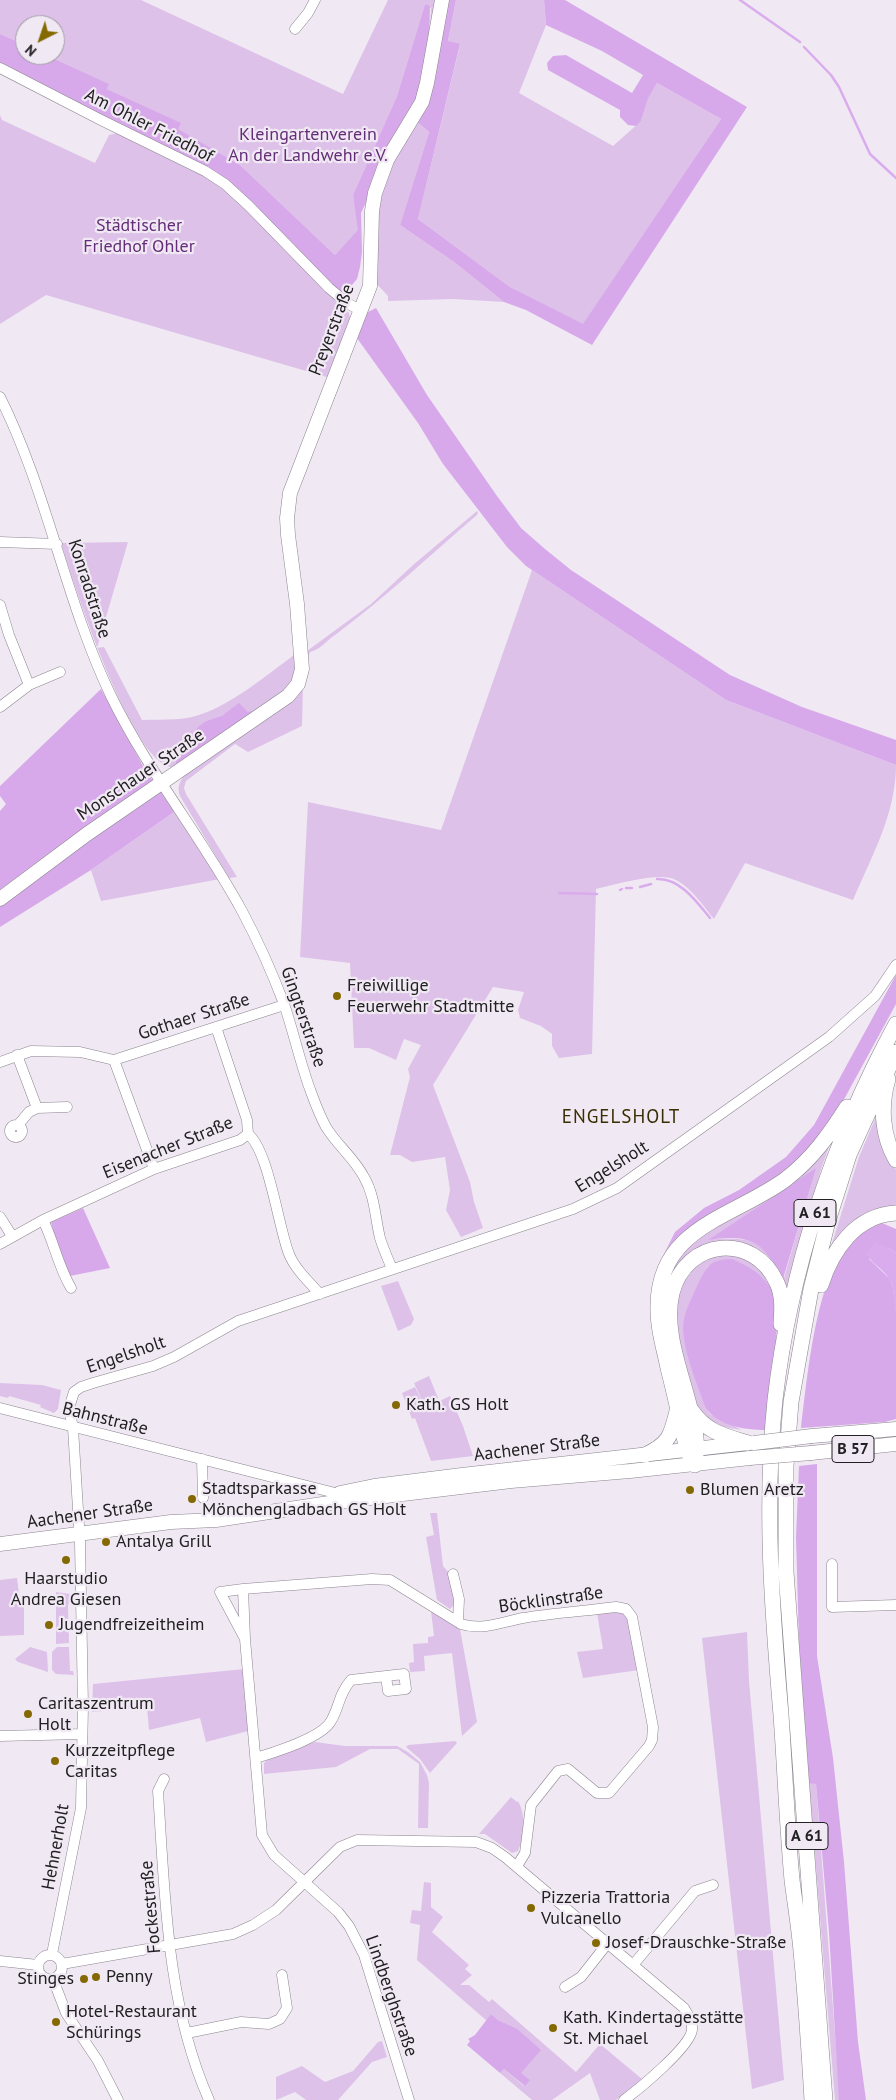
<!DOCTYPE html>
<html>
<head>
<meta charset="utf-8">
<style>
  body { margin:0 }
  #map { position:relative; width:896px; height:2100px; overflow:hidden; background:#f0e9f3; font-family:"PT Sans",sans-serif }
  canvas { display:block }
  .north { position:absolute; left:15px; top:15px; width:50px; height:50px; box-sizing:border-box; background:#f0e9f3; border:1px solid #9e99a0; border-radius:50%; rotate:221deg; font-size:14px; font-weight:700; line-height:20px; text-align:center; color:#222023 }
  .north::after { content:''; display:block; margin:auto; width:18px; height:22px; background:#846902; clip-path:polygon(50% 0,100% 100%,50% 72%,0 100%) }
</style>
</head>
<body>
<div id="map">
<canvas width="896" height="2100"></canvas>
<div class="north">N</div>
</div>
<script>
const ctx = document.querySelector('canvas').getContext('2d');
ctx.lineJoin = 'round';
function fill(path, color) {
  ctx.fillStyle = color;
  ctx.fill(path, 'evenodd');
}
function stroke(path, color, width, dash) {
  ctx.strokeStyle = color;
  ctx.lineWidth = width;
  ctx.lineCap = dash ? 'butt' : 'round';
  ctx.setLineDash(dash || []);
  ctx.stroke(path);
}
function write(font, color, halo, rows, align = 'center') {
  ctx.font = font + ' "PT Sans",sans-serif';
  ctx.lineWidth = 4.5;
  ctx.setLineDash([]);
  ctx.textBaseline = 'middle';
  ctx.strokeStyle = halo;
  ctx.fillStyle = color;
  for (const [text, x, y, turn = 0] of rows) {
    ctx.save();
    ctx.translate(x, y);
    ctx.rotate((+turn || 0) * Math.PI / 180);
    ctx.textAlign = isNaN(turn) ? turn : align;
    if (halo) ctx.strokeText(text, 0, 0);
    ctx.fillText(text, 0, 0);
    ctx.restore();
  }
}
const green = new Path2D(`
  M0 0H141L343 94 388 0H437L429 50 431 8 425 4 397 96 353 195 359 230 335 255 240 165 177 129 180 123 107 89 108 84 46 55H55V25H25V45L0 34Z
  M456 0H544L546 25 519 93 613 146 641 121 648 99 657 83 721 119 583 325 510 287 418 219 460 45 448 41Z
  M0 115 2 120 95 163 109 135 118 133 212 180 229 192 349 313 350 320 330 378 46 295 0 324Z
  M416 121 429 132 400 225 454 262 504 302 453 299 388 301V296L374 281 375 222 384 177Z
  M477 511 478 513 477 515C430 555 385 598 335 635 326 641 321 649 310 652L308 657 307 683V651L371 604 413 565Z
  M128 542 97 648 104 647 142 720C158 719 176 721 192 717 229 708 266 675 297 653L294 683 258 712H248L242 708 206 721 176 758 175 767C134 774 72 578 61 543Z
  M532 570 726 700 896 765C896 813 872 856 853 900L745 863 714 919C703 906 692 888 676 880 659 871 615 885 596 889L592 1054 559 1058 552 1046V1034L541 1026 520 1018 518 1010 524 992 493 987 433 1085 470 1182 474 1202 483 1228 461 1237 446 1210 450 1190 445 1157 412 1162 400 1155H390L410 1077 408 1069 421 1045 404 1039 396 1060 369 1048H354L350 963 300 957 308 802 441 830Z
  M303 685 302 726 248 752 235 744 186 781 184 788 186 794 237 877 229 878 180 796C177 788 179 782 185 775L250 730Z
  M174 812 192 834 220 879 101 901 91 870Z
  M878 1112 893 1166 896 1169V1208L828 1256 859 1157Z
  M830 1144 821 1169 785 1297 756 1253 698 1251 663 1326 669 1272 691 1241ZM815 1169 784 1278C760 1237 755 1238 710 1239Z
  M738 1255 758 1266 774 1292 762 1277 708 1266 691 1299 683 1326 705 1407 710 1414 742 1430 717 1426 698 1413C687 1371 651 1278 711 1257 719 1254 730 1255 738 1255Z
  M398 1281 414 1319 411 1325 398 1331 381 1286Z
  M429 1376 438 1398 424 1405 414 1383Z
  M0 1383 42 1385 61 1390 58 1409 54 1413 40 1407 41 1405 9 1396 8 1398 0 1396Z
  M415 1387 425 1408 450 1396 463 1426 473 1456 431 1461 415 1418 412 1419 402 1393Z
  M430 1513H437L443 1566 451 1575 455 1604 450 1609 437 1600 426 1537 434 1535Z
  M17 1578 20 1603 24 1608V1635L0 1636V1580Z
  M56 1592 70 1594 68 1606 69 1643 56 1644Z
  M617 1610 626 1614 639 1670 583 1678 577 1652 603 1649 597 1613Z
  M431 1611 460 1629 477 1722 462 1736 452 1653 424 1656 425 1671 410 1672 409 1663 414 1662 413 1644 428 1643V1637L434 1636Z
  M747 1632 749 1681 784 2080 752 2089 702 1638Z
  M30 1647 47 1652 48 1672 18 1662 15 1659Z
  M57 1647H69L70 1671H73L74 1675 56 1674 52 1670V1652Z
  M244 1669 248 1731 206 1742 200 1718 149 1730 147 1707 92 1712 93 1684Z
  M455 1741 457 1743 430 1773 420 1759 406 1747 408 1745Z
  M315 1742 345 1746H397L408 1752 420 1762 427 1775 429 1783 428 1828H418L419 1764 398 1749H370L336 1767 264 1774V1763L270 1757Z
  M809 1783H816L840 2100H835Z
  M511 1797 517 1802 518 1801C526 1815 525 1836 518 1851L512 1853 485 1834H479Z
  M424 1882 431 1883V1907L443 1917 432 1932 469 1965 465 1969 472 1975 460 1985H469L489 2002 492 1999 576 2072 600 2044 642 2079 616 2100H600L590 2073 552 2100H532L500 2073 504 2069 524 2086 521 2073 516 2028 498 2020 491 2014 487 2021 417 1960 420 1925 410 1923 412 1910 421 1911Z
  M382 2041 387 2057 372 2062 338 2100H306L295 2092 276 2100V2077L302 2066 325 2082 353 2071 378 2042Z`);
const forest = new Path2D(`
  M448 0H456L448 41 460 44 418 219 510 287 583 324 721 119 657 83 648 99 641 121 636 126 628 125 620 117V110L548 70 547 63 553 56 566 55 632 93 643 75 602 51 546 25 544 0H565L747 107 592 345 526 310 504 302 454 262 400 225 429 132 416 121Z
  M425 4 430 6 429 50 424 82 361 213 362 252 360 267 357 279 338 302 229 192 183 165 0 73V34L25 45V55H46L109 84 107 89 181 123 178 129 240 165 335 255 358 230 353 195 397 96Z
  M376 308 427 395 497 496 521 528 545 549 571 570 730 675 802 707 896 740V765L726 700 526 566 507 547 443 464 418 423 354 334 364 314Z
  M101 689 143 766 174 812 91 870 0 927V811L6 804 0 796V786Z
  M239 703 248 712 256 710 175 767 176 758 198 727 206 721 223 715Z
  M896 975V1004L836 1114 817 1143 773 1182 671 1249 658 1266 675 1232 704 1208 739 1190 786 1157 814 1125Z
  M816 1168 783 1279C762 1241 752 1234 708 1240Z
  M83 1208 110 1268 70 1276 64 1273 51 1222Z
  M882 1223 896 1229V1253L889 1248 869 1259 890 1279 893 1288 896 1311V1419L885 1422 801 1428C807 1380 815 1286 845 1249 855 1236 866 1229 882 1223Z
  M732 1259C748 1266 765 1275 773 1292 784 1312 769 1403 766 1430 744 1430 718 1426 705 1407 697 1382 684 1355 683 1328 683 1314 692 1297 698 1284 708 1265 709 1260 732 1259Z
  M817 1464V1656L833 1758 844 1862 858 2042 866 2100H839L829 1932 816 1784 809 1783 799 1644 796 1537 799 1466Z
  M491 2014 498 2020 516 2028 541 2050 521 2073 530 2080 525 2086 504 2069 500 2073 467 2045 470 2041 468 2039 475 2035Z`);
const water = new Path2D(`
  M875 1242 889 1248 896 1253V1311C893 1301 895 1289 890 1280 884 1269 871 1264 866 1253Z`);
const stream = new Path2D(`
  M740 0 800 42
  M804 47 831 75 839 87 870 154 896 178
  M657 879C680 878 697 902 710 918
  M640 887 651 884
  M626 888H632
  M620 890 622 889
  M559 893 597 894`);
const minor = new Path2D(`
  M295 29 308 13 315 0
  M0 68 101 120 205 171 225 184 249 206 329 288 347 303 360 310
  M0 397C48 493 65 600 111 696 148 772 202 837 242 911 258 941 272 972 284 1004 294 1033 300 1063 311 1092 315 1103 320 1116 326 1127 337 1145 354 1158 364 1177 375 1196 375 1217 380 1238 383 1248 388 1259 392 1269
  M0 542 57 544
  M0 605 9 635 29 685 0 707
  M29 685 60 672
  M17 1055 37 1108 29 1112 18 1125
  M0 1062 31 1051 80 1052 114 1060
  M37 1108 67 1107
  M10 1131a6 6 0 1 1 12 0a6 6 0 1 1-12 0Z
  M248 1134C269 1151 278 1226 289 1254 295 1269 309 1282 320 1294
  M154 1169 114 1060 284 1005
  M0 1217 12 1236
  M43 1220C54 1242 58 1266 71 1288
  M0 1244 43 1220 154 1169 240 1140 248 1134 247 1120 216 1027
  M0 1408 347 1496
  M202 1459 203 1498
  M832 1564V1607L896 1605
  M453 1574 459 1599 458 1622
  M243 1589 372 1579 390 1580 461 1624C482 1631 502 1622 523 1618 553 1613 585 1611 616 1607L626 1609 632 1617 653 1727 652 1740 649 1746 609 1793H597L568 1769 558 1771 531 1805 525 1853 517 1866
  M245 1639 220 1592 243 1589 245 1639 262 1835 274 1855 338 1912 349 1926 364 1955 409 2100
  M0 1736 82 1734
  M256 1758C275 1752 322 1738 331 1721 340 1706 338 1695 351 1680L386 1676 388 1691 406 1689 404 1674 386 1676
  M164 1779 158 1791C165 1895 166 2003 209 2100
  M52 1954 81 1808 83 1706 80 1542 73 1428 69 1408 74 1392 81 1387 93 1383 153 1366 174 1357 238 1321 573 1209 617 1188 829 1037 875 996 896 965
  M38 1967a12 12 0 1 1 24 0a12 12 0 1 1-24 0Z
  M0 1961 38 1965
  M62 1964 233 1934 253 1925 276 1910 340 1847 357 1840 476 1842 492 1848 505 1857 684 2008C688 2015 693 2022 692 2030 690 2047 639 2089 624 2100
  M633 1965 695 1891 713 1885
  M53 1979 66 2013 98 2061 118 2100
  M565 1987 581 1977 607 1944
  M187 2033 241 2022 269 2024 280 2019 287 2008 282 1975`);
const major = new Path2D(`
  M0 899 87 834 288 696 298 684 302 669 297 604 288 535 287 518 290 493 370 286 372 211 375 193 387 160 422 102 427 83 442 0
  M812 1436 896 1429
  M811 1453 896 1444
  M340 1493 374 1486 462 1475 748 1443
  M0 1544 171 1522 216 1520 336 1502 511 1481 630 1471 750 1458`);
const highway = new Path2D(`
  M888 1079C880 1106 882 1136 896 1160
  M821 1285C832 1250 856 1215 896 1213
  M692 1411C706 1432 725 1436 748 1443
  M645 1455C669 1444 671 1436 677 1411
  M695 1465 687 1450C681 1423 675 1395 668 1368 664 1348 657 1326 658 1305 659 1226 735 1217 786 1179 812 1159 830 1134 847 1107
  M695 1465C696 1456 697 1447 696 1438 691 1392 661 1339 672 1293 686 1238 754 1232 777 1283 783 1296 782 1310 781 1324
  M812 2100C809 2050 806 2001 801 1951 799 1927 795 1904 792 1880 787 1825 785 1770 781 1715 772 1610 764 1505 775 1400 790 1269 833 1140 896 1024
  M825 2100 786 1572V1466L791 1402 811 1289 828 1221 849 1155 896 1052`);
const majorBridge = new Path2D(`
  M754 1443 812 1436
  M750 1458 811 1453`);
const markers = [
  [337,996,5,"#846902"],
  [396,1405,5,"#846902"],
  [690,1490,5,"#846902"],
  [192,1499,5,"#846902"],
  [106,1542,5,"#846902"],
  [66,1560,5,"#846902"],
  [49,1625,5,"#846902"],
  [28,1714,5,"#846902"],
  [55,1761,5,"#846902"],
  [531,1908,5,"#846902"],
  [596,1943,5,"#846902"],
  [96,1977,5,"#846902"],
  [84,1979,5,"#846902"],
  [56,2022,5,"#846902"],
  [553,2028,5,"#846902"]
];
const shields = [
  [815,1213,42],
  [853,1449,42],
  [807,1836,42]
];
const shieldNames = [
  ["A 61",815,1213],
  ["B 57",853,1449],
  ["A 61",807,1836]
];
const streetNames = [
  ["Am Ohler Friedhof",149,126,27],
  ["Preyerstraße",332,330,-69],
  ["Konradstraße",89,589,72],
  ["Monschauer Straße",141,775,-34],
  ["Gothaer Straße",194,1017,-18],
  ["Gingterstraße",303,1017,71],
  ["Eisenacher Straße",168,1148,-22],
  ["Engelsholt",612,1167,-32],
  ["Engelsholt",126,1355,-19],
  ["Bahnstraße",105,1419,14],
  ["Aachener Straße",537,1448,-7],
  ["Aachener Straße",90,1514,-8],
  ["Böcklinstraße",551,1600,-8],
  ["Hehnerholt",56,1847,-80],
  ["Fockestraße",151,1907,-95],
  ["Lindberghstraße",391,1996,71]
];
const parkNames = [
  ["Kleingartenverein",308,135],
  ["An der Landwehr e.V.",308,156],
  ["Städtischer",139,226],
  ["Friedhof Ohler",139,247]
];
const poiNames = [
  ["Freiwillige",347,986],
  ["Feuerwehr Stadtmitte",347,1007],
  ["Kath. GS Holt",406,1405],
  ["Stadtsparkasse",202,1489],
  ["Mönchengladbach GS Holt",202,1510],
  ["Blumen Aretz",700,1490],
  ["Antalya Grill",116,1542],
  ["Haarstudio",66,1579,"center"],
  ["Andrea Giesen",66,1600,"center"],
  ["Jugendfreizeitheim",59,1625],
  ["Caritaszentrum",38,1704],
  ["Holt",38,1725],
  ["Kurzzeitpflege",65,1751],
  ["Caritas",65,1772],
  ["Pizzeria Trattoria",541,1898],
  ["Vulcanello",541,1919],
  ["Josef-Drauschke-Straße",606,1943],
  ["Penny",106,1977],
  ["Stinges",74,1979,"right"],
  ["Hotel-Restaurant",66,2012],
  ["Schürings",66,2033],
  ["Kath. Kindertagesstätte",563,2018],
  ["St. Michael",563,2039]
];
const neighbourhoodNames = [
  ["ENGELSHOLT",621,1118]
];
fill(green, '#ddc1e9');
fill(forest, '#d7a9ea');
fill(water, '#daacee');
stroke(stream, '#daacee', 2.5);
stroke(minor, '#8b848e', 11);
stroke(major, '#8b848e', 15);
stroke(highway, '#8b848e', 16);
stroke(minor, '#fff', 10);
stroke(major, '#fff', 14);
stroke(highway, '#fff', 15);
stroke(majorBridge, '#8b848e', 15, []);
stroke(majorBridge, '#fff', 14);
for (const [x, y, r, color] of markers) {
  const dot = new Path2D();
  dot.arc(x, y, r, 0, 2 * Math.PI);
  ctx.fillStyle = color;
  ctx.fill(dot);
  stroke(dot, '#f0e9f3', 2);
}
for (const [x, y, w] of shields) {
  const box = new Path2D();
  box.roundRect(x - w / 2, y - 13.5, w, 27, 4);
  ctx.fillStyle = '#f0e9f3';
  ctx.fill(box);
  stroke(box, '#222023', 1);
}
write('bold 16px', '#222023', null, shieldNames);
write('18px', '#222023', '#f0e9f3', streetNames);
write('18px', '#642d79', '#f0e9f3', parkNames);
write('18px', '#222023', '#f0e9f3', poiNames, 'left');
ctx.letterSpacing = '1px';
write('19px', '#392d02', '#f0e9f3', neighbourhoodNames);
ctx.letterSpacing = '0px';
</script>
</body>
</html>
